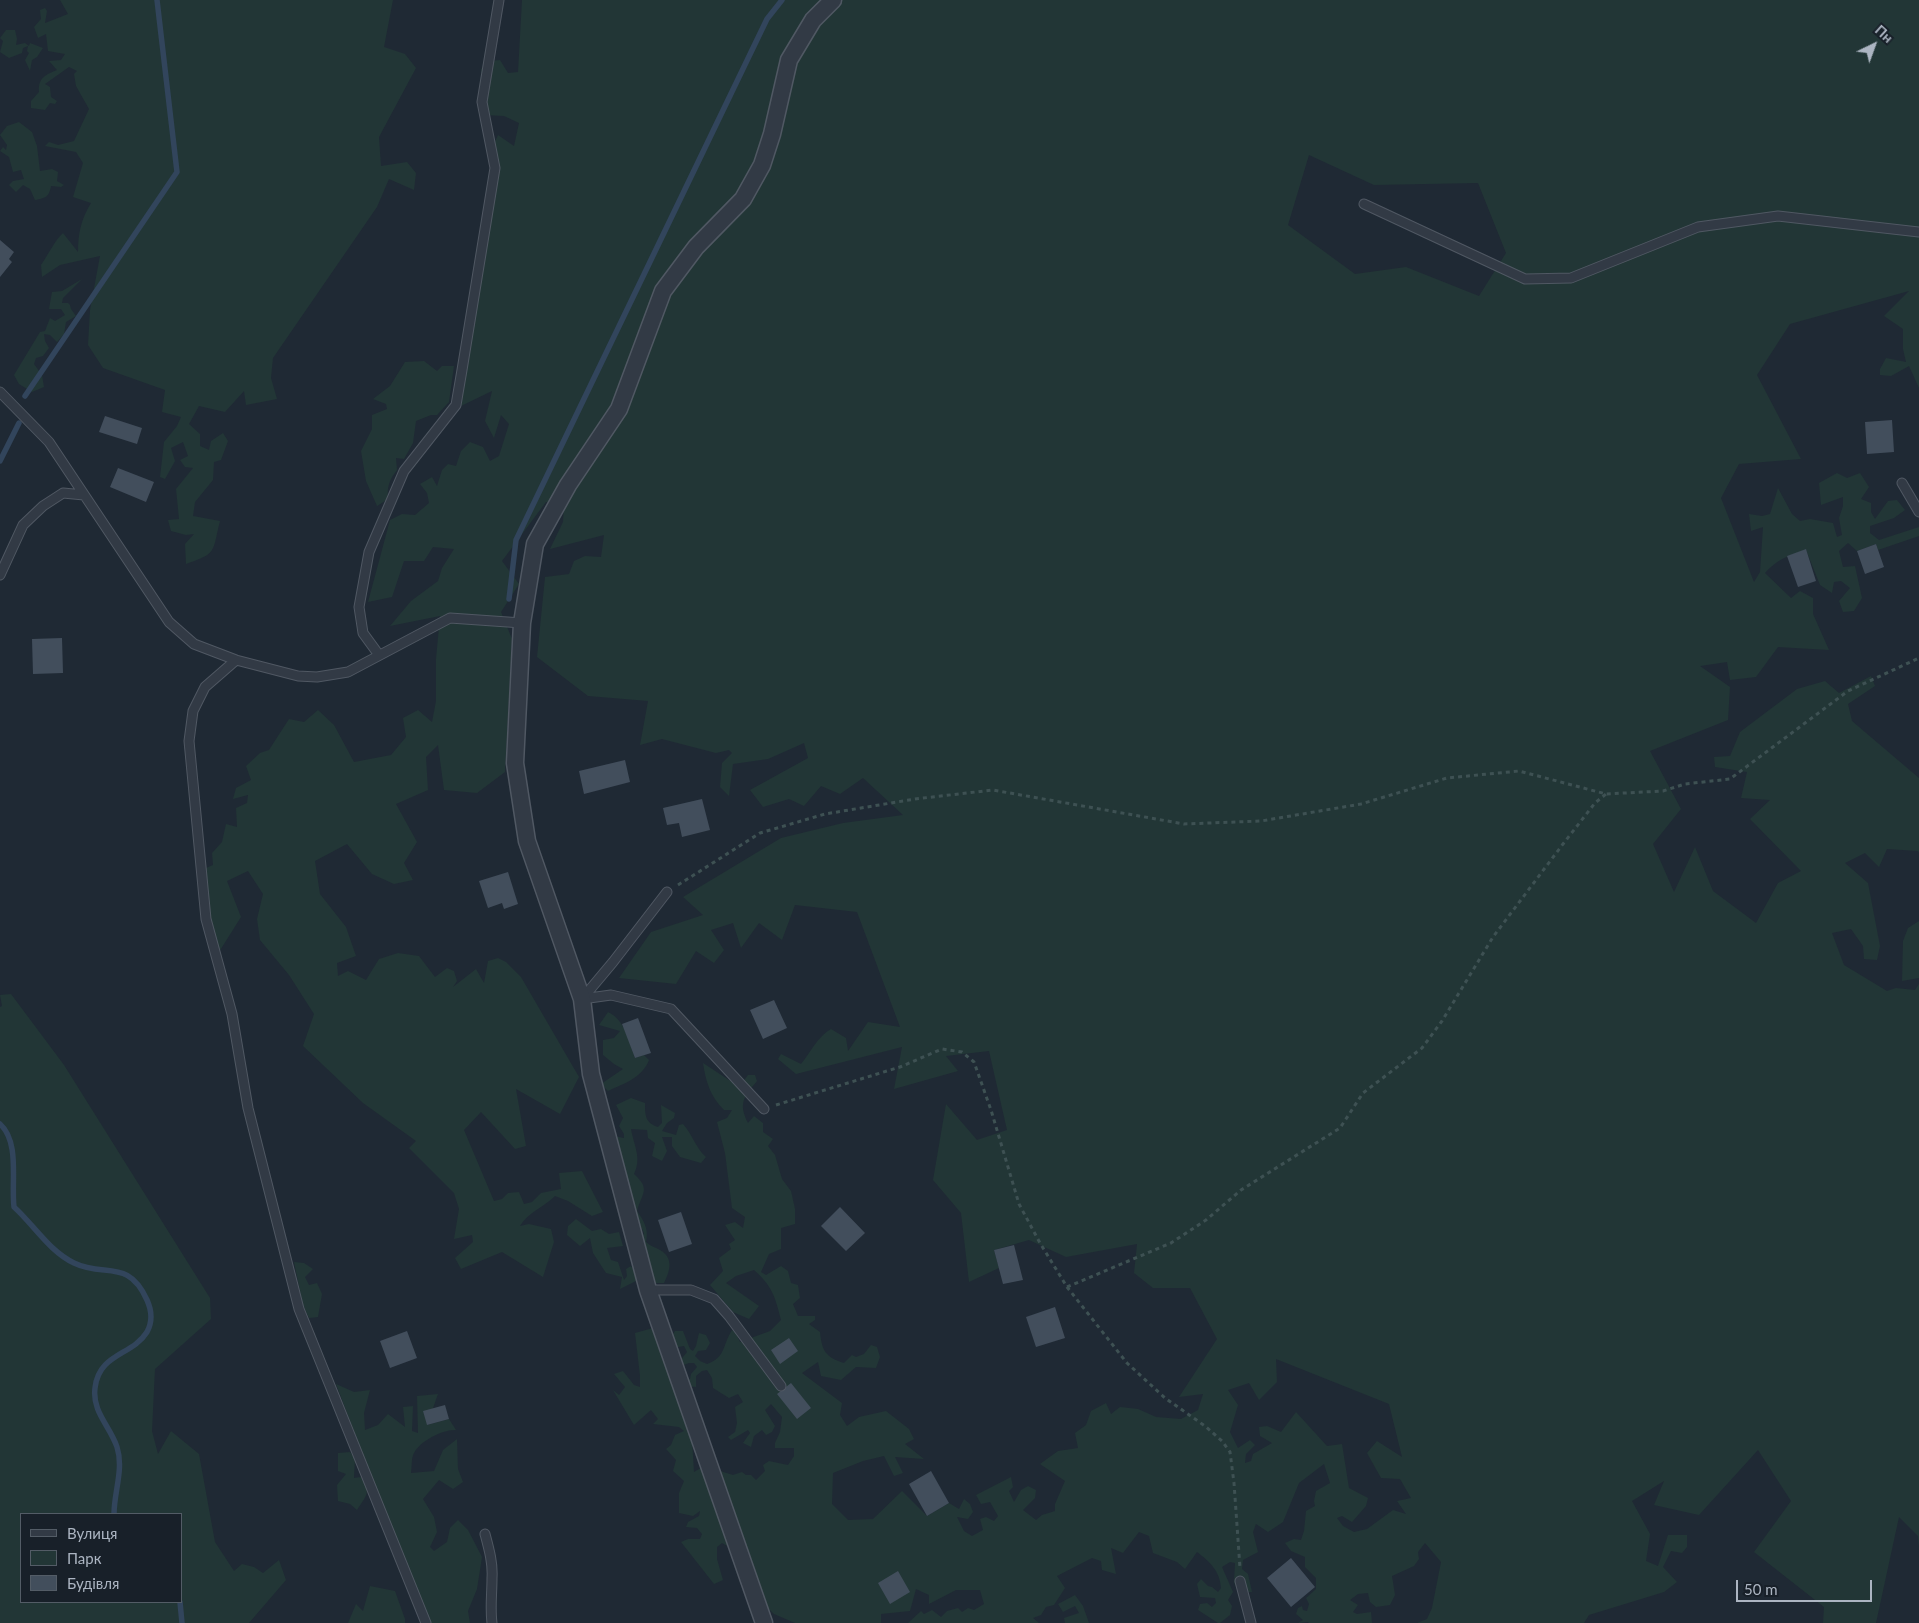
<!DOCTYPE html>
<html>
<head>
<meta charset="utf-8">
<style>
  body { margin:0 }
  #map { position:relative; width:1919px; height:1623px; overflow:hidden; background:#1f2934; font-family:Lato,sans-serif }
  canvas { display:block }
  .legend { position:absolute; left:20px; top:1513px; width:162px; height:90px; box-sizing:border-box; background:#182029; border:1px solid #535c66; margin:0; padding:6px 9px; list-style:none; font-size:15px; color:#acb5c2 }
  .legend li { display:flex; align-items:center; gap:10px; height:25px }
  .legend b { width:25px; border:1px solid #535c66 }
  .north { position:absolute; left:1849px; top:20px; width:50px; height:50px; -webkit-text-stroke:4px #182029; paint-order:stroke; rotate:42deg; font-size:14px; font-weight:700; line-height:20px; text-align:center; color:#acb5c2 }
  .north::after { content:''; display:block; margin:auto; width:18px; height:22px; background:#acb5c2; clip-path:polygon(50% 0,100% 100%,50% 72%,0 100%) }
  .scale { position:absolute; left:1736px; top:1580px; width:136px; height:22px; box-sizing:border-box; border:2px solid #acb5c2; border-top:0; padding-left:6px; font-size:15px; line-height:18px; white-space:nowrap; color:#acb5c2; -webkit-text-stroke:4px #182029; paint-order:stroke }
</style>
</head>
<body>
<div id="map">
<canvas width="1919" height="1623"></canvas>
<ul class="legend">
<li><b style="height:6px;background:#323a45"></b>Вулиця</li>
<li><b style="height:14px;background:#223636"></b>Парк</li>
<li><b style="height:14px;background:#424e5c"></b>Будівля</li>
</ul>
<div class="north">Пн</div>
<div class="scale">50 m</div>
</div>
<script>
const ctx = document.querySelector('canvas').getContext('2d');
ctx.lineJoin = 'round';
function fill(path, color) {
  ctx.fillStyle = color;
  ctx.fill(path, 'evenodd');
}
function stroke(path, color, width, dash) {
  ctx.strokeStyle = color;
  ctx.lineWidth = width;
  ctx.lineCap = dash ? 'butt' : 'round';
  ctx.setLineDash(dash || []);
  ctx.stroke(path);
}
const green = new Path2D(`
  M60 0H393L384 47 405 54 416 68 379 137 381 166 407 162 416 173 414 190 389 179 377 207 273 358 271 378 277 399 246 405 244 391 225 412 199 406 189 424 200 434V446L209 450 211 441 223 433 228 441 221 460 214 462 213 480 195 502 193 516 220 521C212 552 218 553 186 564L185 544 194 534 186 535 171 531 168 520 179 519 176 489 193 468 185 467 180 460 188 456 183 442 171 448 175 461 165 479 160 477 164 442 177 426 181 417 162 412 165 390 103 368 88 345 90 310 100 256 60 265 42 277 41 265C48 255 55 240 63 233L78 252C78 234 81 219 91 203L73 197 83 163 76 152 45 146 49 142 58 145 74 141 89 109 76 86 74 74 77 71 69 67 45 84 50 87 51 97 57 101 55 104 50 103 45 110 31 108V101L39 92C38 78 45 75 57 70L49 61 61 60 65 54 48 51 46 34 38 38 34 27 41 19 40 10 45 8 47 11 45 23 68 14Z
  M522 0H1919V388L1909 366 1891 376 1880 375V369L1886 358 1906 362 1903 349V329L1884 316 1909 291 1790 324 1757 375 1801 459 1739 464 1721 498 1754 582 1760 572 1763 527 1751 531 1749 514 1762 516 1770 514 1778 488 1792 514 1800 521 1810 519 1833 523 1837 537 1842 535 1839 518 1843 506V497L1821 505 1819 483 1837 473 1847 478 1860 473 1869 487 1861 499 1871 503V512L1875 519 1888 501 1897 500 1905 510 1894 518 1870 526V533L1879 540 1919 527V536L1878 550 1876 544 1857 551 1848 543 1839 551 1843 567 1855 566 1862 598 1854 611 1843 612 1839 601 1850 588 1841 581 1834 582 1832 593 1820 585 1806 550C1789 555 1776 560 1765 573L1791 598 1800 591 1813 598V614L1829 650 1778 647 1756 677 1730 680 1727 662 1700 666 1730 687 1728 720 1650 751 1681 809 1653 844 1674 892 1695 847 1713 891 1756 923 1778 883 1801 871 1750 819 1770 800 1741 798 1747 772 1715 767 1714 757 1730 756 1740 732 1797 689 1825 681 1839 693 1871 676 1875 686 1848 704 1852 721 1919 778V853L1918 851 1887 849 1879 867 1865 853 1845 863 1868 883 1880 946 1877 960 1864 959 1863 946 1851 929 1832 933 1844 965 1887 991 1896 988 1915 990 1919 984V1547L1918 1536 1899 1517 1876 1623H1823L1824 1607 1754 1552 1791 1501 1758 1450 1699 1515 1654 1505 1664 1481 1632 1501 1650 1534 1646 1561 1658 1566 1668 1535H1687V1547L1682 1553 1671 1551 1663 1567 1677 1582 1664 1592 1589 1615 1584 1623H1417L1427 1619 1432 1608 1441 1562 1425 1543 1418 1552 1419 1559 1414 1566 1392 1576 1395 1595 1390 1605 1376 1607 1370 1602 1368 1593 1358 1594 1350 1600 1358 1605 1353 1612 1357 1614 1371 1612 1372 1623H1309L1308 1622 1298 1623 1303 1620 1296 1614 1298 1608 1302 1606 1303 1610 1307 1611 1309 1604 1306 1598 1316 1589V1578L1305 1567V1557L1291 1551 1285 1543 1294 1539 1301 1540 1304 1531 1306 1511 1315 1506 1314 1501 1316 1491 1330 1483 1324 1464 1299 1483 1283 1522 1268 1532 1256 1524 1253 1532 1258 1552 1243 1560 1242 1569 1248 1574 1252 1592H1238L1234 1582 1235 1563 1230 1562 1222 1567 1233 1592 1228 1600 1232 1606 1230 1615 1220 1623H1218L1198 1610 1200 1604 1207 1603 1212 1607 1216 1603 1215 1598 1200 1597 1197 1584 1201 1579 1208 1586 1212 1587 1218 1592 1221 1588C1220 1571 1210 1562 1197 1552L1185 1569 1177 1562 1153 1553 1149 1536 1139 1532 1123 1553 1111 1548 1116 1574 1102 1570 1101 1561 1092 1558 1057 1576 1065 1588 1054 1605 1046 1607 1041 1615 1033 1618 1039 1623H908L921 1611 924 1614 932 1610 941 1617 947 1611 958 1608 962 1612 968 1608 974 1610 984 1604 980 1590H956L929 1604V1595L916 1589 910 1611 881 1614V1623H795L774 1614 762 1602 745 1556 722 1543 717 1547V1559L723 1580 714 1584 681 1542 688 1539H700L702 1534 697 1528 686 1527 688 1522 699 1516 700 1511 693 1516 679 1513V1493L684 1481 673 1471 676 1460 666 1449 671 1445 675 1435 684 1431 679 1427 653 1424 658 1419 651 1410 634 1425 613 1390 619 1395 625 1387 614 1374 623 1371 634 1385 640 1387V1376L635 1333 653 1328 692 1439 694 1472 704 1466 733 1475 742 1472 746 1475H751L756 1480 765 1471 763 1465 769 1461 788 1465 794 1456V1448H775V1443L780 1432 782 1417 771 1404 765 1410 775 1426 772 1432 766 1435 762 1430 754 1436 751 1447 743 1443 750 1433 748 1430 731 1440 728 1437 735 1432 737 1423 735 1407 743 1402 738 1394 729 1398 713 1388 712 1378 707 1370 702 1371 696 1376V1387L686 1386V1382L690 1379 691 1374 697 1367 694 1363H689L679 1367V1362L687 1352 684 1346 673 1348 670 1339 675 1331H683L690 1349 693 1351 696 1346 699 1333 706 1335 710 1343 706 1350 698 1351 695 1356 700 1361 707 1364C726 1357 722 1346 732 1330L736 1333 740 1342 770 1331 781 1320C775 1296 772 1286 754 1270L736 1276 726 1283 759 1306 749 1319 733 1312 710 1285 723 1271 719 1258 731 1249 729 1244 735 1240 725 1225 735 1222 743 1228 745 1217 732 1208 725 1153 717 1122 727 1118 732 1110H724C710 1096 706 1082 703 1063L732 1082H743L748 1075H755L757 1081C744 1097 738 1103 748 1123L754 1116 763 1123V1132L773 1139 768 1146 775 1155 782 1179 791 1191 795 1209V1224L781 1228V1249L769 1254 761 1272 766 1275 781 1266 788 1271 791 1283 798 1285 800 1298 793 1304 798 1316H815V1320L809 1324 820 1332C822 1352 826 1357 844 1363L852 1355 856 1357 864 1354 871 1345 877 1347 880 1357 876 1368 856 1367 841 1380 821 1376 818 1362 802 1373 842 1403 840 1415 847 1426 859 1417 886 1411 909 1429 914 1439 905 1444 924 1459 895 1457 903 1473 894 1476 884 1456 863 1461 833 1473 832 1504 848 1520 873 1519 902 1491 927 1516 949 1503 959 1509 964 1499 970 1504 973 1512 968 1519 957 1517 964 1531 972 1536 983 1530 980 1519 986 1517 994 1521 998 1516 990 1502 981 1504 976 1495 1011 1477 1013 1487 1009 1491 1014 1502 1021 1490 1028 1486 1036 1490 1035 1498 1023 1510 1036 1520 1042 1515 1055 1511V1504L1065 1481 1040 1464 1058 1451 1078 1448 1075 1433 1086 1425 1091 1411 1106 1403 1111 1414 1120 1407 1138 1409 1156 1417 1181 1419 1198 1410 1203 1394 1179 1397 1217 1339 1190 1288H1153L1134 1273 1137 1244 1066 1257 1029 1240 994 1250 999 1268 969 1282 961 1213 933 1180 946 1104 977 1140 1007 1130 989 1051 946 1056 958 1071 894 1089 902 1047 796 1074 778 1059 781 1054 801 1064C810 1053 818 1036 831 1029L846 1038 848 1051 868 1022 900 1027 857 912 795 905 782 940 759 923 741 948 733 923 711 930 724 950 714 963 696 951 676 984 619 978 651 932 703 915 683 897 781 838 843 823 903 815 863 778 840 794 821 786 804 806 789 799 763 807 750 790 808 758 804 743 768 759 733 764 729 796 720 787 722 763 732 753 729 750 716 753 662 739 640 745 648 701 588 696 537 657 545 577 569 574 574 561 585 556 601 557 604 535 550 549 563 522 564 504 546 502 502 561 519 584 501 612 512 639 505 772 477 793 444 790 438 745 426 757 428 790 396 804 417 842 404 863 413 880 394 884 372 874 347 844 315 861 320 894 346 927 356 956 337 963 338 976 348 971 366 980 379 959 398 953 419 956 435 977 447 968 454 971 457 981 453 987 476 969 484 983 488 961 498 958 506 962 521 977 579 1077 560 1114 516 1089 526 1146 515 1149 481 1112 464 1130 494 1201 502 1199 508 1193 519 1192 524 1204 532 1202 541 1193 561 1189 559 1173 582 1171 603 1212 592 1216 568 1201 555 1196C544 1207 527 1213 520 1226L529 1224 551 1229 554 1242 543 1277 502 1252 461 1269 455 1258 473 1242 472 1235 454 1239 459 1209 454 1193 409 1148 416 1141 363 1103 303 1046 314 1014 289 975 260 940 257 919 263 894 248 871 227 881 241 917 219 952 209 920 206 868 213 865 212 853 222 842 226 824 237 827 236 808 247 803 248 795 233 799 236 788 251 780 246 766 260 753 269 750 289 719 304 722 318 710 334 725 354 762 391 755 406 737 403 718 418 710 432 722 436 701V659L440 616 390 626 411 601 438 581 442 568 454 549 433 547 424 561H404L392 597 368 602 390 520 402 514 415 515 429 503 427 493 420 484 432 477 437 486 442 470 448 464 456 466 461 451 470 442 483 447 490 461 499 456 509 424 501 415 494 438 485 421 492 391 461 406 479 286 493 146 498 135 514 146 519 123 504 116 484 115 481 69 490 61 500 60 508 73 518 72ZM1309 155 1374 185 1478 183 1506 253 1479 296 1406 267 1355 274 1288 225ZM1276 1359 1389 1404 1402 1457 1377 1441 1367 1453 1381 1478 1400 1479 1411 1498 1397 1501 1406 1514 1393 1510 1367 1529 1354 1532 1343 1526 1337 1518 1342 1516 1352 1522 1366 1506 1368 1498 1349 1488 1342 1444 1327 1446 1296 1412 1281 1432 1267 1426 1259 1427 1260 1436 1272 1443 1253 1454 1251 1461 1245 1463 1246 1454 1255 1445 1250 1440 1238 1448 1230 1432 1238 1405 1228 1390 1249 1383 1259 1400 1277 1382Z
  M6 30H15L17 39 16 45 25 43 29 46 30 43 43 48 37 57 32 60 30 71 25 60 29 53 27 51 28 46 23 48 22 53 9 58 0 52 3 41 0 38Z
  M19 122 32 132 37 146 40 171 52 169 58 172 57 181 64 185 61 187 51 186C49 197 46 198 35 200L30 189 23 185 16 192 9 185 13 181 24 179 21 170 13 172 9 157 0 151 3 147 6 150 7 145 0 135 7 126Z
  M82 279 63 298 62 303H68L70 305 71 309 76 316 66 322 64 334 57 342 50 335 44 334 45 341 49 348 43 356 36 358 34 364 42 375 44 387 32 392 19 384 14 375 40 332 45 331 50 318 55 321 65 315 61 309H49L52 292 62 291Z
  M424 361 437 371 442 366H454L449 402 437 415H431L416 421 413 443 404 459 396 458 397 470C389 480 387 487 388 499L377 506 366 481 361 451 372 429V415L387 409 386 404 373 399 390 386 405 362Z
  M1919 921V978L1902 981 1903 941 1908 928Z
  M11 994 64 1065 210 1298 211 1319 155 1369 152 1431 158 1454 171 1431 199 1454 215 1542 234 1571 242 1564 254 1567 263 1573 279 1560 286 1580 249 1623H0V1007L2 1006 0 995ZM181 1514V1602H21V1514Z
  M608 1012C625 1020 629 1041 635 1058L644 1055 649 1060C642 1078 625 1083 608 1091L601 1084 623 1069 614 1064 603 1055V1040L614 1038 620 1031 599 1025Z
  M631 1098 645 1103C645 1115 645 1123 658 1127L662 1123 661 1105 675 1113 674 1118 667 1123 662 1131 676 1135 679 1125 683 1124C693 1135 695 1147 706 1157L701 1163 680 1157 672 1146V1137H662L667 1151 662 1161 652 1156 655 1143 648 1138 647 1130 631 1129C634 1146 642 1158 634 1174 651 1189 642 1193 637 1211 644 1221 649 1229 646 1242 650 1246 655 1247 660 1250 674 1258 670 1271 664 1283H652L650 1267 645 1260 639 1244 644 1233 635 1215 629 1187 616 1149 613 1136 624 1138V1134L619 1126 623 1118 616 1105Z
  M576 1219 592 1231 601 1229 609 1234 619 1232 623 1246 607 1248 611 1260 618 1262 624 1280 627 1276 626 1269 631 1266 640 1279 620 1289 622 1277 606 1273 593 1253 590 1238 580 1246 567 1235 568 1226Z
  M294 1262 304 1263 313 1269 305 1277 309 1285 317 1283 322 1294 318 1317 309 1318 303 1305Z
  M336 1384 354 1392 370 1390 364 1413 365 1430 378 1425 388 1414 405 1427 403 1407 413 1406 412 1431 418 1433 417 1396 438 1394 427 1425 449 1419 456 1430C443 1429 420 1441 414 1453 411 1458 412 1468 411 1473L434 1471 443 1450 457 1439 458 1469 463 1482 453 1489 439 1480 423 1499 434 1517 437 1532 430 1547 434 1551 447 1542 450 1528 458 1520 468 1530 482 1557 477 1589 468 1611 470 1623H427Z
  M350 1452 355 1458 354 1478 361 1477C372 1492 366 1496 357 1510L350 1504 338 1501 337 1485 346 1474 338 1471V1453Z
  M370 1586 395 1591 405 1619V1623H348L356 1604 363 1611Z
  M1075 1595 1083 1606 1089 1623H1065L1064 1618 1079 1613 1075 1606 1063 1612 1058 1604Z`);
const stream = new Path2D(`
  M25 396 177 172 157 0
  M0 461 19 423
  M509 599 516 540 767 19 782 0
  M0 1124C20 1142 11 1182 14 1207 34 1225 49 1251 74 1263 105 1278 128 1258 147 1300 152 1311 153 1321 147 1332 132 1356 99 1353 95 1388 92 1412 110 1426 117 1447 124 1469 114 1492 114 1514
  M180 1602 182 1623`);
const building = new Path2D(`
  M0 240 14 252 9 259 12 262 0 277Z
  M105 416 142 428 137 444 99 432Z
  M1892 420 1894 452 1867 454 1865 422Z
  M118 468 154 482 146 502 110 487Z
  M1876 544 1884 567 1865 574 1857 551Z
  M1806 549 1816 581 1798 587 1787 556Z
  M62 638 63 673 33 674 32 639Z
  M625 760 630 782 584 794 579 771Z
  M702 799 710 830 682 837 679 823 667 825 663 808Z
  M508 872 518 904 504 909 502 903 488 908 479 881Z
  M774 1000 787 1028 763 1039 750 1010Z
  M638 1018 651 1053 635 1058 622 1024Z
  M840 1207 865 1233 846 1251 821 1226Z
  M681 1212 692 1244 669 1252 658 1220Z
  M1014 1245 1023 1280 1003 1284 994 1250Z
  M1055 1307 1065 1338 1036 1347 1026 1317Z
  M407 1331 417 1358 390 1368 380 1341Z
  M789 1338 798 1351 780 1364 771 1350Z
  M791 1383 811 1408 797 1419 777 1394Z
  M445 1405 449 1419 427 1425 423 1411Z
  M931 1471 949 1503 927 1516 909 1484Z
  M1291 1558 1315 1587 1291 1607 1267 1578Z
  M898 1571 910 1592 890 1604 878 1583Z`);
const path = new Path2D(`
  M678 885 760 833 825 814 915 799 993 790 1184 824 1261 821 1361 804 1447 778 1519 771 1606 794 1663 791 1685 784 1730 779 1848 691 1919 658
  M776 1105 900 1067 942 1049 962 1052 974 1062 991 1110 1019 1204 1040 1243 1067 1287 1127 1363 1165 1398 1205 1426 1222 1441 1230 1452 1234 1483 1240 1568
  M1067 1287 1171 1243 1206 1220 1241 1190 1340 1128 1363 1093 1422 1048 1442 1021 1493 937 1563 844 1595 803 1606 794`);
const service = new Path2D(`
  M1364 204 1525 279 1571 278 1698 227 1778 216 1919 232
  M0 392 49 442 169 622 194 644 236 660 298 676 317 677 348 672 450 618 522 623
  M1902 483 1919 512
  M0 575 23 525 43 506 63 493 84 495
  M379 655 363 633 359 607 369 552 404 471 456 405 462 370 495 168 482 102 499 0
  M236 660 205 687 193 711 189 741 206 919 232 1014 248 1108 299 1309 426 1623
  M582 999 611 995 671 1009 764 1109
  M582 999 613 962 667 892
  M648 1290H691L714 1299 729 1316 781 1386
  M485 1534C489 1549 493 1563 492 1578 492 1594 490 1608 492 1623
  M1240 1581 1251 1623`);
const minor = new Path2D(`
  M764 1623 648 1290 591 1074 582 999 527 841 515 763 522 623 535 544 568 485 619 409 663 291 696 247 743 199 762 165 772 134 789 60 813 20 833 0`);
fill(green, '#223636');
stroke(stream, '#32455c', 5.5);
fill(building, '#424e5c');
stroke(service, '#505863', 11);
stroke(minor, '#505863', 19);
stroke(path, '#3e5153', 3, [4, 4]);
stroke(service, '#323a45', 9);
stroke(minor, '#323a45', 16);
</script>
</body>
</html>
